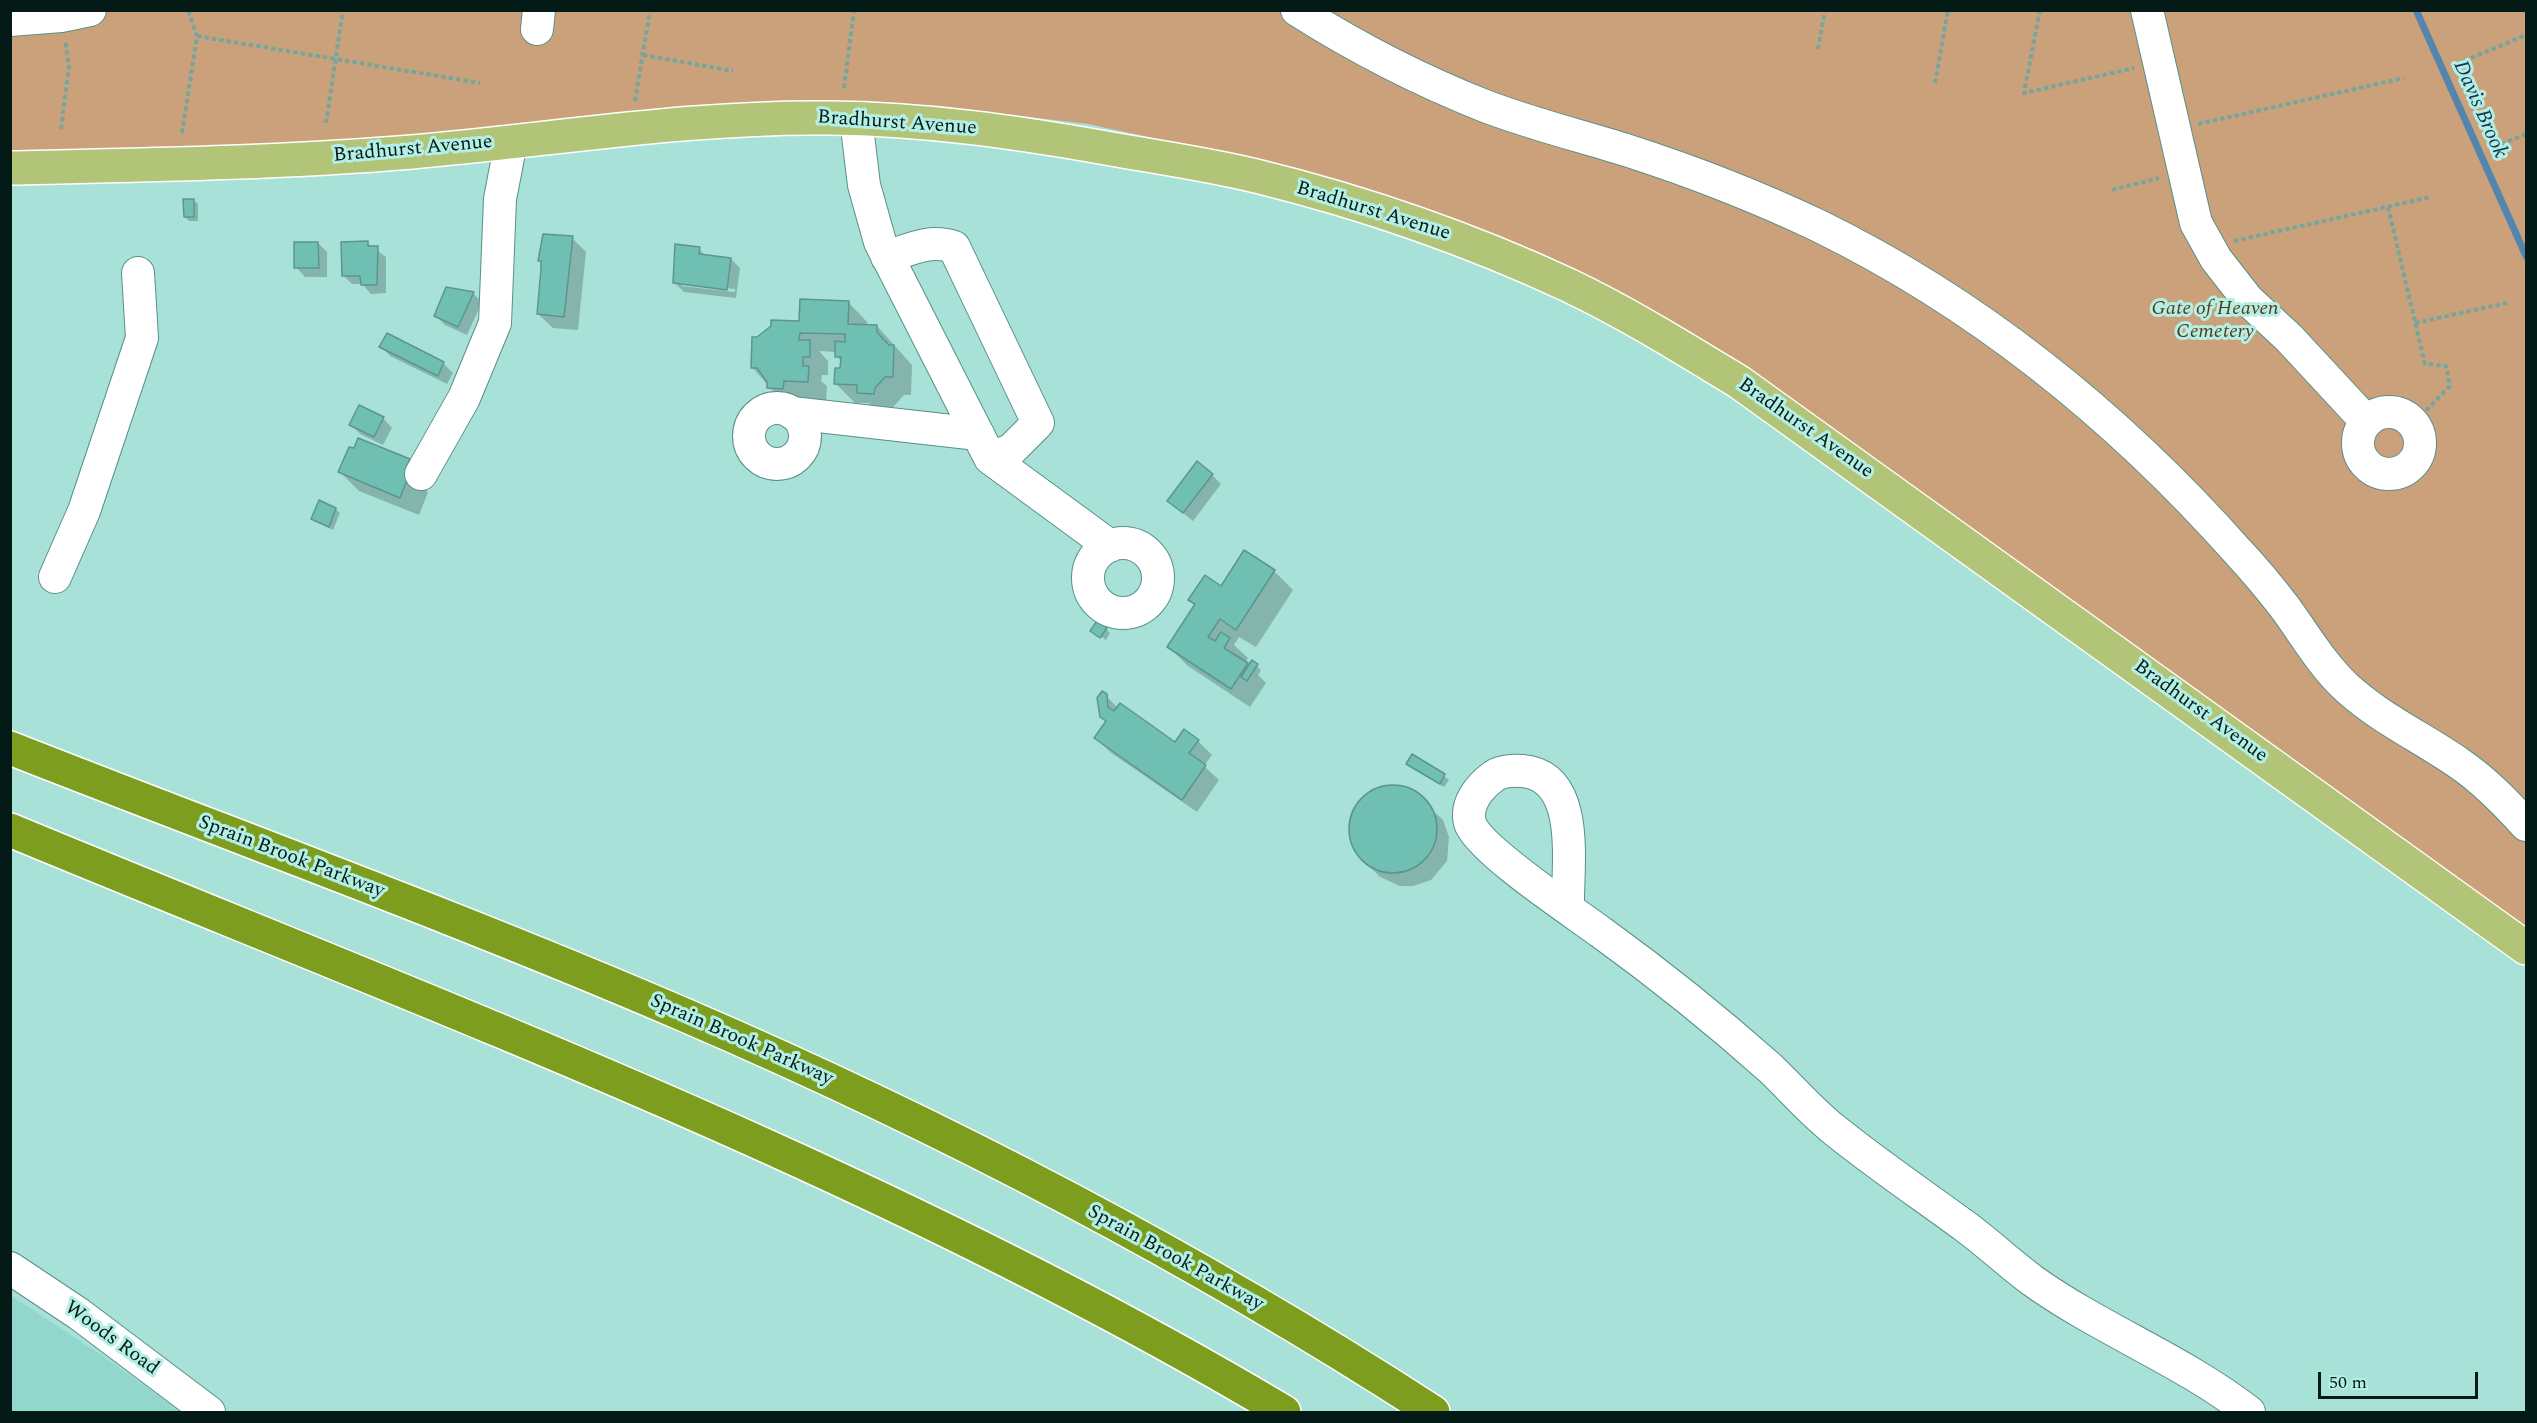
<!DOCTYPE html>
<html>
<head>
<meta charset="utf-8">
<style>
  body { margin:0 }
  #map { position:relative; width:2537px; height:1423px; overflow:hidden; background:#a7e1d8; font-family:Spectral,serif }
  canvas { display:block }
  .frame { position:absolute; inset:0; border:12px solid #041a17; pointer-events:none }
  .scale { position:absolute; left:2318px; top:1372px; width:160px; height:27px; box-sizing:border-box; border:3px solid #041a17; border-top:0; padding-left:8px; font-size:18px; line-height:21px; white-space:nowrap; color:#041a17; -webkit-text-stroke:4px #b4efe5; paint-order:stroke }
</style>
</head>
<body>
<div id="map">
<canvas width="2537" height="1423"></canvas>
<div class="frame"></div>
<div class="scale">50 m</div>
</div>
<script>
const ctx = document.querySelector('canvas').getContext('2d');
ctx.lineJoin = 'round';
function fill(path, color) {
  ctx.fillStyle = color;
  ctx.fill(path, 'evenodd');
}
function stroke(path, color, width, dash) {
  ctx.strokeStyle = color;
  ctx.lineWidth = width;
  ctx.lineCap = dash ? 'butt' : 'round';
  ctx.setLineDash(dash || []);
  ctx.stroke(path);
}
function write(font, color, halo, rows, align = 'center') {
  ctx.font = font + ' Spectral,serif';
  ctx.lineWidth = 6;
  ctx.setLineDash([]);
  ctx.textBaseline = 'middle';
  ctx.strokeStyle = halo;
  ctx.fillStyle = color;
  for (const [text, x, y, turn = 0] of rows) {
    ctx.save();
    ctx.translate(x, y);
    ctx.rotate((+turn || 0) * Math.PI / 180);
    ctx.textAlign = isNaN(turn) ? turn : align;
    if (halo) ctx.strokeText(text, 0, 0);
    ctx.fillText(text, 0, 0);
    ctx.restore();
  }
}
const built = new Path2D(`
  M10 1295 106 1358 180 1412H11Z`);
const green = new Path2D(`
  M11 11H2526V931L1740 364 1584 274 1500 237 1404 202 1288 167 1088 124 962 109 832 102 333 143 11 154Z`);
const shadow = new Path2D(`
  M193 200 198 204V221H189L185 217Z
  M572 238 586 252 578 330 553 328 538 314 542 263 539 260Z
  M318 243 327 252V277H305L296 267Z
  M367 243 386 257V293L371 294 362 284H352L343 275Z
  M699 249 706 256 731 259 740 268 736 298 684 292 674 282ZM682 283 735 289V292L682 286Z
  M473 293 482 302 467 335 445 325 436 316Z
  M849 303 867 322V326H877L912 365 911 395H904L893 407V412H877L869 403H855L836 384 842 362 836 356V352L819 351 828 361V375H822L821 381 827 386 826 401 802 400 787 407 752 367 801 322Z
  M387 335 444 364 453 373 447 384 390 356 381 346Z
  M383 418 392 428 383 445 360 434 351 424Z
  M409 461 428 479 424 488 428 492 419 515 359 491 340 472Z
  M1212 475 1221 484 1193 521 1169 501Z
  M336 509 340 513 333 530 312 519Z
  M1274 571 1293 590 1256 647 1239 637 1234 645 1248 658 1245 663 1249 667 1252 662 1261 670 1258 675 1266 683 1250 707 1188 666 1169 647 1196 605 1190 600Z
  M1106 629 1110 633 1106 640 1094 632Z
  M1106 696 1118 708 1175 744 1198 741 1212 755 1204 766 1219 780 1197 812 1110 752 1096 738 1107 722Z
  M1412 757 1444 776 1449 780 1444 787 1412 768 1408 764Z
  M1394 787 1414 793 1443 820 1449 837 1447 861 1431 880 1413 886H1400L1380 877 1358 854 1350 832 1352 818 1365 797 1375 791Z`);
const stream = new Path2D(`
  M2416 10 2526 256`);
const building = new Path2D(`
  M183 199H194V217H184Z
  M543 234 573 236 564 317 537 314 541 269V261H538Z
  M368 241V246H378L377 285H361L360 276H342L341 242Z
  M294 242H318L319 268H294Z
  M675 244 700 247 699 254 731 258 727 290 673 283Z
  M446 287 474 292 458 327 434 316Z
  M800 299 849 301 848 324 877 325V332L889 345H894L893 377H885L875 388 874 394 857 393V385L834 384 835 368H840L841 357H835V341L845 342V334L800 333 799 340H810V357H803V366H809L808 382 784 381 783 389 767 388V382L757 368H751L752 337H757L771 326V320L799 321Z
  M387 333 444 362 438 376 379 347Z
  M359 405 384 417 374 437 349 425Z
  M358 438 410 459 405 470 410 472 400 498 338 472 349 447 354 448Z
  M1197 461 1213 474 1183 513 1167 501Z
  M319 500 336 508 329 527 311 519Z
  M1244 550 1275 570 1236 630 1220 619 1208 637 1215 641 1221 632 1230 638 1224 648 1248 663 1231 689 1167 647 1195 604 1188 600 1205 575 1221 586Z
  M1097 621 1107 628 1100 638 1090 631Z
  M1252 660 1258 664 1247 681 1241 677Z
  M1102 691 1107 694 1108 707 1114 711 1120 703 1175 742 1184 729 1199 740 1189 753 1206 765 1182 800 1094 738 1106 721 1100 717 1097 698Z
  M1412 754 1445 774 1440 784 1406 764Z
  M1349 829a44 44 0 1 1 88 0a44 44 0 1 1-88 0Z`);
const path = new Path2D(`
  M2040 10 2024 93 2134 68
  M197 36 480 83
  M1818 49 1825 10
  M643 55 733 71
  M2464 61 2526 35
  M1935 83 1948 10
  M844 88 854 10
  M635 101 650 10
  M326 123 343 10
  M2198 124 2404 78
  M61 129 69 66 65 40
  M182 133 197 36 188 10
  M2501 144 2526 134
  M2112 190 2159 178
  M2388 207 2425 364 2446 366 2450 386 2413 424
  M2234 241 2431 197
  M2415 323 2507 303`);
const minor = new Path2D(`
  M1297 10C1357 48 1419 80 1485 106 1532 124 1581 136 1629 151 1694 172 1758 197 1819 226 1980 305 2120 419 2239 553 2254 569 2269 587 2283 605 2304 633 2321 664 2347 688 2381 719 2423 738 2460 764 2485 781 2506 803 2526 825
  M2147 10 2196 223 2216 259 2248 300 2289 338 2366 421
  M10 20 61 16 90 10
  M537 29 539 10
  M856 119 864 185 880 242 990 458 1110 546
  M887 257C911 249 929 239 954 247L1038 423 1011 450 990 458
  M749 436a28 28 0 1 1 56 0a28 28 0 1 1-56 0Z
  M2358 443a31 31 0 1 1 62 0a31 31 0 1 1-62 0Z
  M792 413 978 434
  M421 474 464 398 495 323 500 199 511 142
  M1088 578a35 35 0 1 1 70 0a35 35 0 1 1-70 0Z
  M55 577 84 511 142 338 138 273
  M1568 908C1567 867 1581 783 1529 772 1518 770 1503 770 1494 776 1479 787 1465 804 1470 823 1478 849 1575 913 1602 933 1660 975 1716 1020 1770 1068 1791 1088 1810 1110 1832 1128 1875 1163 1921 1194 1966 1227 1989 1244 2010 1264 2033 1281 2102 1330 2182 1360 2249 1412
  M10 1268 79 1314 209 1412`);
const major = new Path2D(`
  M10 168C145 165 279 163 412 152 552 140 691 116 831 118 924 119 1016 132 1106 148 1156 157 1207 164 1256 176 1362 202 1469 239 1568 285 1627 313 1683 348 1739 382L2526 948`);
const highway = new Path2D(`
  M10 748C234 836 459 918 680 1013 941 1125 1195 1258 1433 1412
  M10 830C442 1009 882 1172 1284 1412`);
const streetNames = [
  ["Bradhurst Avenue",897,124,4],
  ["Bradhurst Avenue",413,150,-5],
  ["Bradhurst Avenue",1373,212,17],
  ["Bradhurst Avenue",1805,429,35],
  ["Bradhurst Avenue",2200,712,36],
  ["Sprain Brook Parkway",291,858,21],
  ["Sprain Brook Parkway",741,1041,24],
  ["Sprain Brook Parkway",1175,1259,29],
  ["Woods Road",111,1339,36]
];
const parkNames = [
  ["Gate of Heaven",2215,310],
  ["Cemetery",2215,333]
];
const waterNames = [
  ["Davis Brook",2479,110,66]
];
fill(built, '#92d7cc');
fill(green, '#caa17b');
fill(shadow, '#0003');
stroke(stream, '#5486ad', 7);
fill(building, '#70bfb3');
stroke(building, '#5d958d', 1.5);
stroke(minor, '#589088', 34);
stroke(major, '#fff', 36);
stroke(highway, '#fff', 36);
stroke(path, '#76a59e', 4, [4.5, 3]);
stroke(minor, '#fff', 32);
stroke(major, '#b1c478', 33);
stroke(highway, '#7d9d1e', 33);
write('20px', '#041a17', '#b4efe5', streetNames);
write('italic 20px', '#5a3918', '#b4efe5', parkNames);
write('italic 21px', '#0f3753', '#b4efe5', waterNames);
</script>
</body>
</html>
